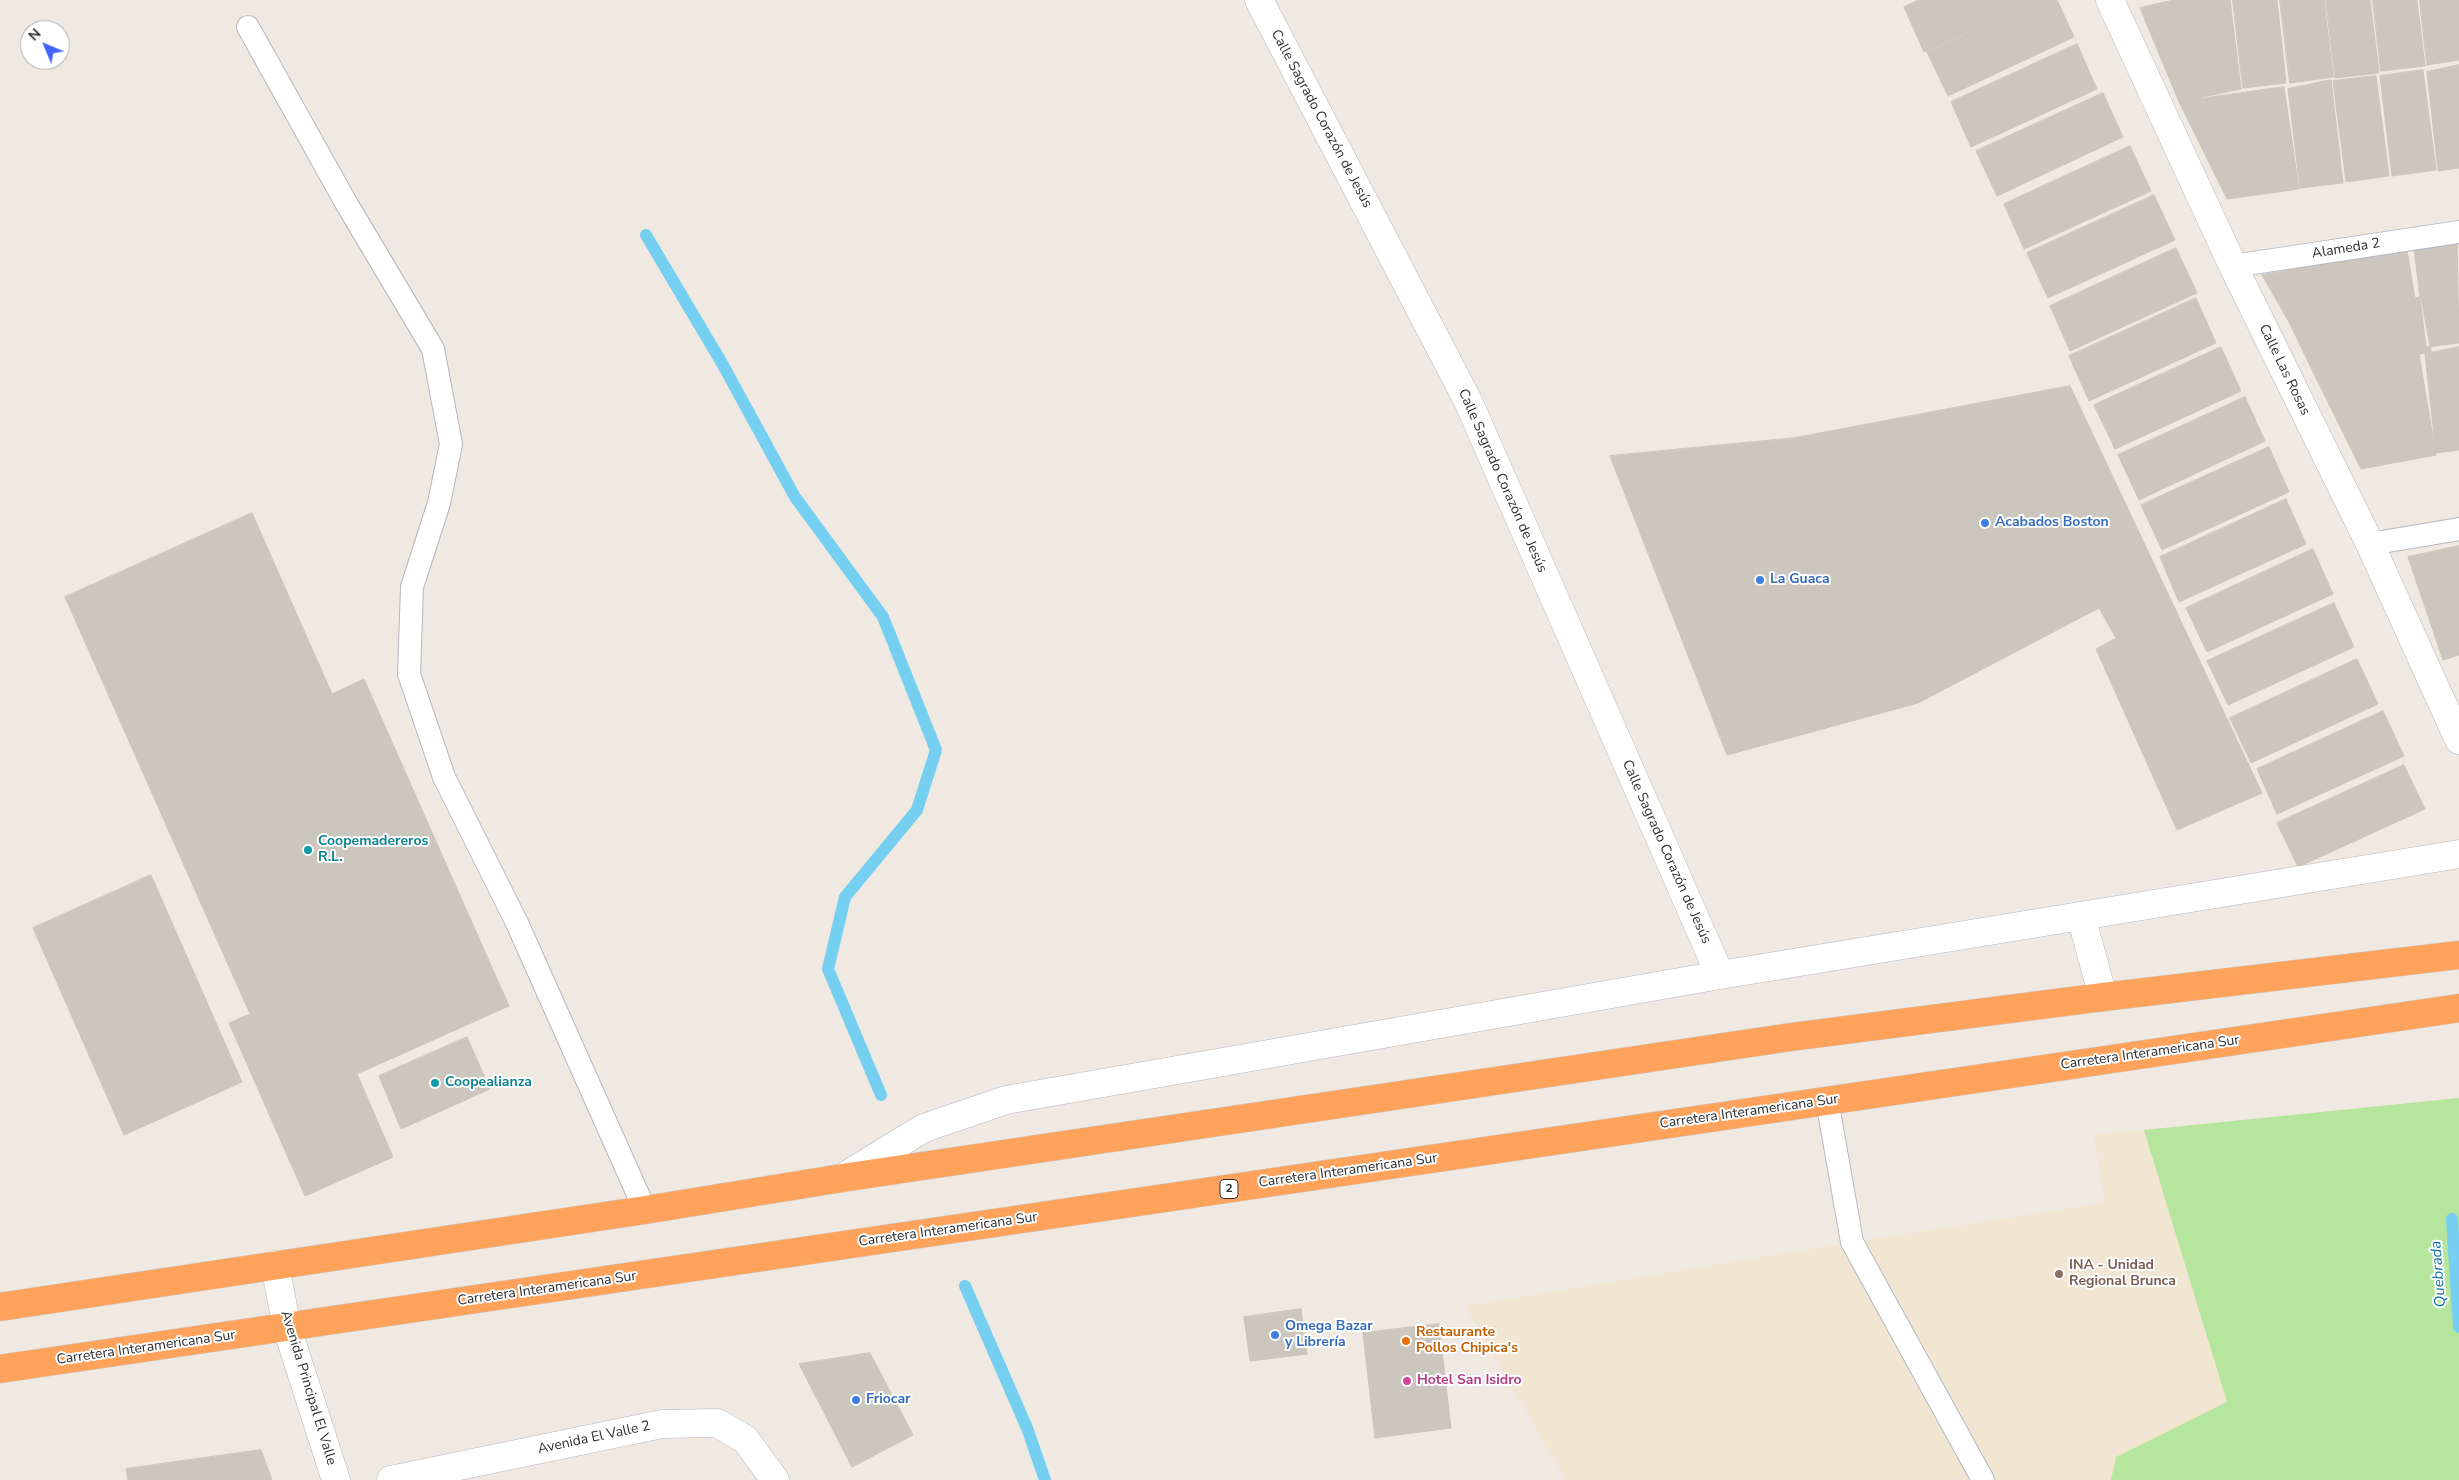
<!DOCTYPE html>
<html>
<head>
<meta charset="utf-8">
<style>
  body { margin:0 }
  #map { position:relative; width:2459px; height:1480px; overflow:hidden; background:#efe9e1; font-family:"Nunito Sans",sans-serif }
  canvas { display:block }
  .north { position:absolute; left:20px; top:20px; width:50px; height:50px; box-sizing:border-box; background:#fff; border:1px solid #ababab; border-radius:50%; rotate:315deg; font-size:14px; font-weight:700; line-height:20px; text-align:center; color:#2e2e2e }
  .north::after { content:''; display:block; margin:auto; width:18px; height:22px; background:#4264fb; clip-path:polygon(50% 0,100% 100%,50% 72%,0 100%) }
</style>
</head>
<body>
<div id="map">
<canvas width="2459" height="1480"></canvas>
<div class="north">N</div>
</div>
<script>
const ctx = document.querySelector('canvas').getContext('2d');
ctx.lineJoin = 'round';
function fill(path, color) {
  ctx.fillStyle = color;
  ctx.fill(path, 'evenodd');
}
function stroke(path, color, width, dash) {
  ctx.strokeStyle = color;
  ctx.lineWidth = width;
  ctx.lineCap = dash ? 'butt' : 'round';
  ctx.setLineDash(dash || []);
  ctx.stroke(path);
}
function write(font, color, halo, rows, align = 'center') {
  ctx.font = font + ' "Nunito Sans",sans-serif';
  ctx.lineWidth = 4;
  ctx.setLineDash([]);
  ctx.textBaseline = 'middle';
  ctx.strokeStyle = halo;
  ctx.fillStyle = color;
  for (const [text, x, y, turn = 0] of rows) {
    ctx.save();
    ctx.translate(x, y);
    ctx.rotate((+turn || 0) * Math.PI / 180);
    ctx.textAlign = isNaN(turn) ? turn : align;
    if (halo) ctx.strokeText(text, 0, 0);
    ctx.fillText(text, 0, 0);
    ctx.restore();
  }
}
const education = new Path2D(`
  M2459 1098V1480H1565L1465 1306 1852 1242 2104 1203 2094 1135Z`);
const green = new Path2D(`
  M2459 1098V1480H2111L2116 1457 2227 1402 2144 1130Z`);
const stream = new Path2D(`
  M646 235 723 365 795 497 883 617 936 750 917 810 845 897 828 969 881 1095
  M2452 1219 2459 1327
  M965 1286 1027 1428 1045 1480`);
const building = new Path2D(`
  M1919 0H2037L1924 52 1904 7Z
  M2039 0H2057L2074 37 1948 96 1927 52Z
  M2174 0H2230L2241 89 2179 102 2140 8Z
  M2233 0H2277L2286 83 2243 88Z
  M2280 0H2324L2333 77 2290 83Z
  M2326 0H2370L2379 73 2335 78Z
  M2373 0H2417L2425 66 2381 71Z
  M2420 0H2459V60L2427 65Z
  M2077 44 2097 89 1971 147 1951 102Z
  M2459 65V168L2438 171 2427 72Z
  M2423 70 2436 170 2392 176 2380 76Z
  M2376 76 2389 176 2346 182 2333 81Z
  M2331 80 2343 183 2300 188 2288 89Z
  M2284 87 2299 189 2227 199 2179 102Z
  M2103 93 2123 137 1997 196 1976 151Z
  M2130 146 2151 191 2024 249 2004 204Z
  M2154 195 2175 240 2048 298 2027 253Z
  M2457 239 2459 343 2426 347 2414 248Z
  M2176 248 2197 293 2070 351 2050 306Z
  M2407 250 2415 299 2289 322 2262 275Z
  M2421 297 2431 352 2314 374 2289 322Z
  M2196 298 2216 343 2089 401 2069 356Z
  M2221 347 2241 391 2115 449 2094 405Z
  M2459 347V450L2436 453 2425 354Z
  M2419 354 2436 455 2361 469 2314 374Z
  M2070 386 2262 793 2177 830 2096 649 2116 638 2099 608 1918 703 1795 438Z
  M2245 397 2265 441 2139 500 2118 455Z
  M1795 438 1918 703 1727 755 1610 456Z
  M2269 447 2289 492 2162 550 2141 505Z
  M2286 499 2306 544 2179 602 2160 557Z
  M252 513 332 694 364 679 509 1006 357 1074 393 1157 305 1196 229 1023 250 1014 65 597Z
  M2459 546V655L2443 660 2408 557Z
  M2313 549 2333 594 2207 652 2186 608Z
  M2334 603 2354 647 2228 705 2207 661Z
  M2357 659 2378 704 2251 763 2230 718Z
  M2383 711 2404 756 2277 814 2257 769Z
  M2404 765 2425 809 2298 867 2277 823Z
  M151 875 242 1082 124 1135 33 928Z
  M467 1037 490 1089 401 1129 379 1076Z
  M1301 1309 1307 1354 1250 1361 1244 1317Z
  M1439 1324 1451 1428 1375 1438 1363 1333Z
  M870 1353 913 1435 852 1467 799 1364Z
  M261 1450 272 1480H185L182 1461Z
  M182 1461 185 1480H128L126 1469Z`);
const lane = new Path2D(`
  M248 27 345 201 433 349 451 444 439 503 412 587 409 674 444 777 517 923 645 1210
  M2233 266 2459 232
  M2370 544 2459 529
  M1827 1100 1852 1242 1983 1480`);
const street = new Path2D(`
  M1259 0 1468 401 1720 975
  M2110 0 2233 266 2370 544 2459 740
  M2081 916 2103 997
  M842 1178 924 1128 1006 1100 1720 975 2459 854
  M275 1265 287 1328 336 1480
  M391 1480 662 1424 717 1423 745 1439 775 1480`);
const highway = new Path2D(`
  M0 1307 645 1210 842 1178 1791 1037 2103 997 2459 955
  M0 1369 2459 1008`);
const markers = [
  [1985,523,5,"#3f7fe0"],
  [1760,580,5,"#3f7fe0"],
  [308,850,5,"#0f9aa8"],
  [435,1083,5,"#0f9aa8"],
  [2059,1274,5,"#8d6e63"],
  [1275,1335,5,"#3f7fe0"],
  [1406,1341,5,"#e8710a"],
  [1407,1381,5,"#d1479c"],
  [856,1400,5,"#3f7fe0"]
];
const shields = [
  [1229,1189,18]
];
const shieldNames = [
  ["2",1229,1189]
];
const streetNames = [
  ["Calle Sagrado Corazón de Jesús",1321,119,62],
  ["Alameda 2",2346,249,-9],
  ["Calle Las Rosas",2284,370,64],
  ["Calle Sagrado Corazón de Jesús",1502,481,66],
  ["Calle Sagrado Corazón de Jesús",1666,852,66],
  ["Carretera Interamericana Sur",2150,1053,-8],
  ["Carretera Interamericana Sur",1749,1112,-8],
  ["Carretera Interamericana Sur",1348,1171,-8],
  ["Carretera Interamericana Sur",948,1230,-8],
  ["Carretera Interamericana Sur",547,1289,-8],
  ["Carretera Interamericana Sur",146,1348,-8],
  ["Avenida Principal El Valle",308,1388,73],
  ["Avenida El Valle 2",594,1438,-12]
];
const shopNames = [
  ["Acabados Boston",1995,523],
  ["La Guaca",1770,580],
  ["Omega Bazar",1285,1327],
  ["y Librería",1285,1343],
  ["Friocar",866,1400]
];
const cultureNames = [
  ["Coopemadereros",318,842],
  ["R.L.",318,858],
  ["Coopealianza",445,1083]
];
const educationNames = [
  ["INA - Unidad",2069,1266],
  ["Regional Brunca",2069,1282]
];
const foodNames = [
  ["Restaurante",1416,1333],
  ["Pollos Chipica's",1416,1349]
];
const hotelNames = [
  ["Hotel San Isidro",1417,1381]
];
const waterNames = [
  ["Quebrada",2439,1274,-94]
];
fill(education, '#f0e6d1');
fill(green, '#b6e59e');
stroke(stream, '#75cff0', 12);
fill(building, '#cbc7bf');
stroke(building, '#cbc5ba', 1);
stroke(lane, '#b4b7c1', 24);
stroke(street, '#b4b7c1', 29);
stroke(highway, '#c9c9c9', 29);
stroke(lane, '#fff', 22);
stroke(street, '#fff', 28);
stroke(highway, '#ffa35c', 28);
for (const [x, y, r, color] of markers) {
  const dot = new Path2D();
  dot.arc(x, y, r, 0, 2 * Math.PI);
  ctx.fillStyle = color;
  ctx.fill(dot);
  stroke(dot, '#fff', 2);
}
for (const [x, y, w] of shields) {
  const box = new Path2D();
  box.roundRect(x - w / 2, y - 9.5, w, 19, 4);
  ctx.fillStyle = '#fff';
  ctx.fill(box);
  stroke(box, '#2e2e2e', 1);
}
write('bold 12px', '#2e2e2e', null, shieldNames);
write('14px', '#2e2e2e', '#fff', streetNames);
write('bold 14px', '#366cbe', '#fff', shopNames, 'left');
write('bold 14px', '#0d838f', '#fff', cultureNames, 'left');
write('bold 14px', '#785e54', '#fff', educationNames, 'left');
write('bold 14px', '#c56008', '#fff', foodNames, 'left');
write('bold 14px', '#b23c85', '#fff', hotelNames, 'left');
write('italic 15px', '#0d6fa3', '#fff', waterNames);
</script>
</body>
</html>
